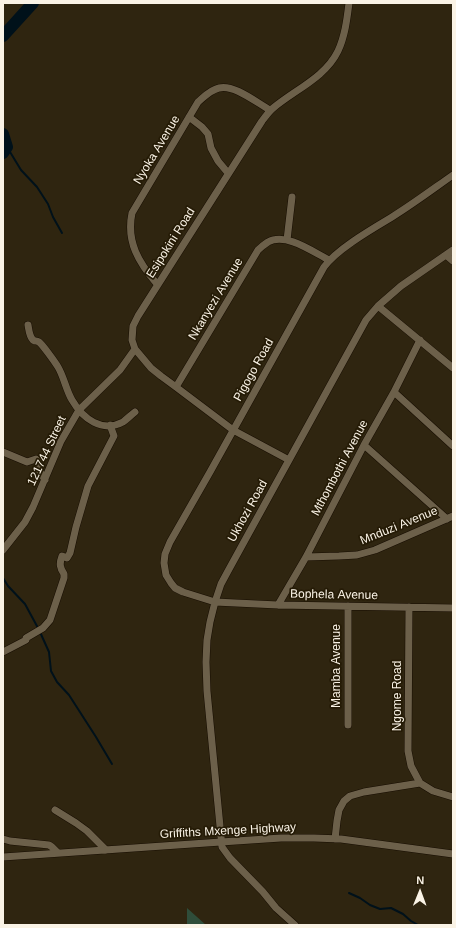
<!DOCTYPE html>
<html>
<head>
<meta charset="utf-8">
<style>
  body { margin:0 }
  #map { position:relative; width:456px; height:928px; overflow:hidden; background:#2f2510; font-family:Arial,sans-serif }
  canvas { display:block }
  .frame { position:absolute; inset:0; border:4px solid #faf3e6; pointer-events:none }
  .north { position:absolute; left:400px; top:872px; width:40px; height:40px; -webkit-text-stroke:3px #251b06; paint-order:stroke; rotate:1deg; font-size:11px; font-weight:700; line-height:16px; text-align:center; color:#faf3e6 }
  .north::after { content:''; display:block; margin:auto; width:14px; height:18px; background:#faf3e6; clip-path:polygon(50% 0,100% 100%,50% 72%,0 100%) }
</style>
</head>
<body>
<div id="map">
<canvas width="456" height="928"></canvas>
<div class="frame"></div>
<div class="north">N</div>
</div>
<script>
const ctx = document.querySelector('canvas').getContext('2d');
ctx.lineJoin = 'round';
function fill(path, color) {
  ctx.fillStyle = color;
  ctx.fill(path, 'evenodd');
}
function stroke(path, color, width, dash) {
  ctx.strokeStyle = color;
  ctx.lineWidth = width;
  ctx.lineCap = dash ? 'butt' : 'round';
  ctx.setLineDash(dash || []);
  ctx.stroke(path);
}
function write(font, color, halo, rows, align = 'center') {
  ctx.font = font + ' Arial,sans-serif';
  ctx.lineWidth = 3.5;
  ctx.setLineDash([]);
  ctx.textBaseline = 'middle';
  ctx.strokeStyle = halo;
  ctx.fillStyle = color;
  for (const [text, x, y, turn = 0] of rows) {
    ctx.save();
    ctx.translate(x, y);
    ctx.rotate((+turn || 0) * Math.PI / 180);
    ctx.textAlign = isNaN(turn) ? turn : align;
    if (halo) ctx.strokeText(text, 0, 0);
    ctx.fillText(text, 0, 0);
    ctx.restore();
  }
}
const green = new Path2D(`
  M187 908 206 925H187Z`);
const stream = new Path2D(`
  M7 147 21 170 37 187 48 204 53 217 62 233
  M3 578 8 586 25 604 38 628
  M40 632 49 652 51 671 57 682 69 695 96 737 112 764
  M349 893 360 898 370 905 380 909 391 908 403 914 411 921 418 925`);
const river = new Path2D(`
  M3 36 33 3
  M3 134 7 147 3 153`);
const minor = new Path2D(`
  M189 117 202 127 208 134 211 148 218 161 228 173
  M453 175C433 189 413 204 392 217 372 229 337 249 324 267L210 472 170 542 165 554 164 563 166 575 171 583 175 588 183 592 215 602 278 605 453 608
  M287 240 292 197
  M446 255 453 261
  M157 284C139 263 126 242 132 213L198 102C204 97 210 90 219 88 234 84 257 103 270 110
  M378 306 453 368
  M28 325C29 330 29 336 33 340 36 342 36 340 39 342 42 344 55 362 58 367 64 377 66 390 72 400 83 419 102 433 123 422 127 419 131 415 135 412
  M176 387 258 250C261 247 265 244 268 242 286 232 313 252 329 260
  M394 392 453 446
  M364 445 447 519
  M3 452 27 462 36 459 39 462V470L45 480
  M289 460 233 430 176 387 161 376 151 368 135 349 132 340 133 326 138 316 262 121C265 117 268 113 272 109 294 90 325 78 338 51 345 36 347 19 349 3
  M3 550 25 522 33 507 61 441 79 410 120 370 135 349
  M306 557 339 556 357 555 375 550 453 516
  M278 605 306 557 364 445 394 392 420 340
  M348 606V725
  M409 607 408 751 411 766 420 783 433 791 453 797
  M3 652 26 640V638L43 628 50 620 64 578V574C60 568 59 564 62 556L67 558 70 553 76 527 88 486 114 436 110 425
  M55 810 76 823 87 831 106 850
  M3 839 10 841 49 845 52 847 58 853
  M335 839 337 821 339 810 344 801 350 796 364 792 420 783
  M3 857 221 842 281 838H314L341 839 453 854
  M295 925 276 908 263 892 230 858 222 847 207 691 206 662 207 640 210 622 215 602 221 584 228 571 366 320 378 306 401 286 453 250`);
const streetNames = [
  ["Nyoka Avenue",157,150,-59],
  ["Esipokini Road",171,243,-58],
  ["Nkanyezi Avenue",216,299,-59],
  ["Pigogo Road",254,370,-61],
  ["121744 Street",47,451,-65],
  ["Mthombothi Avenue",340,468,-62],
  ["Ukhozi Road",248,511,-61],
  ["Mnduzi Avenue",399,526,-22],
  ["Bophela Avenue",334,595,1],
  ["Mamba Avenue",337,666,-90],
  ["Ngome Road",398,696,-90],
  ["Griffiths Mxenge Highway",228,831,-3]
];
fill(green, '#2f4d3a');
stroke(stream, '#00111a', 2);
stroke(river, '#00111a', 12);
stroke(minor, '#170d00', 8);
stroke(minor, '#6c604a', 7);
write('12px', '#faf3e6', '#251b06', streetNames);
</script>
</body>
</html>
